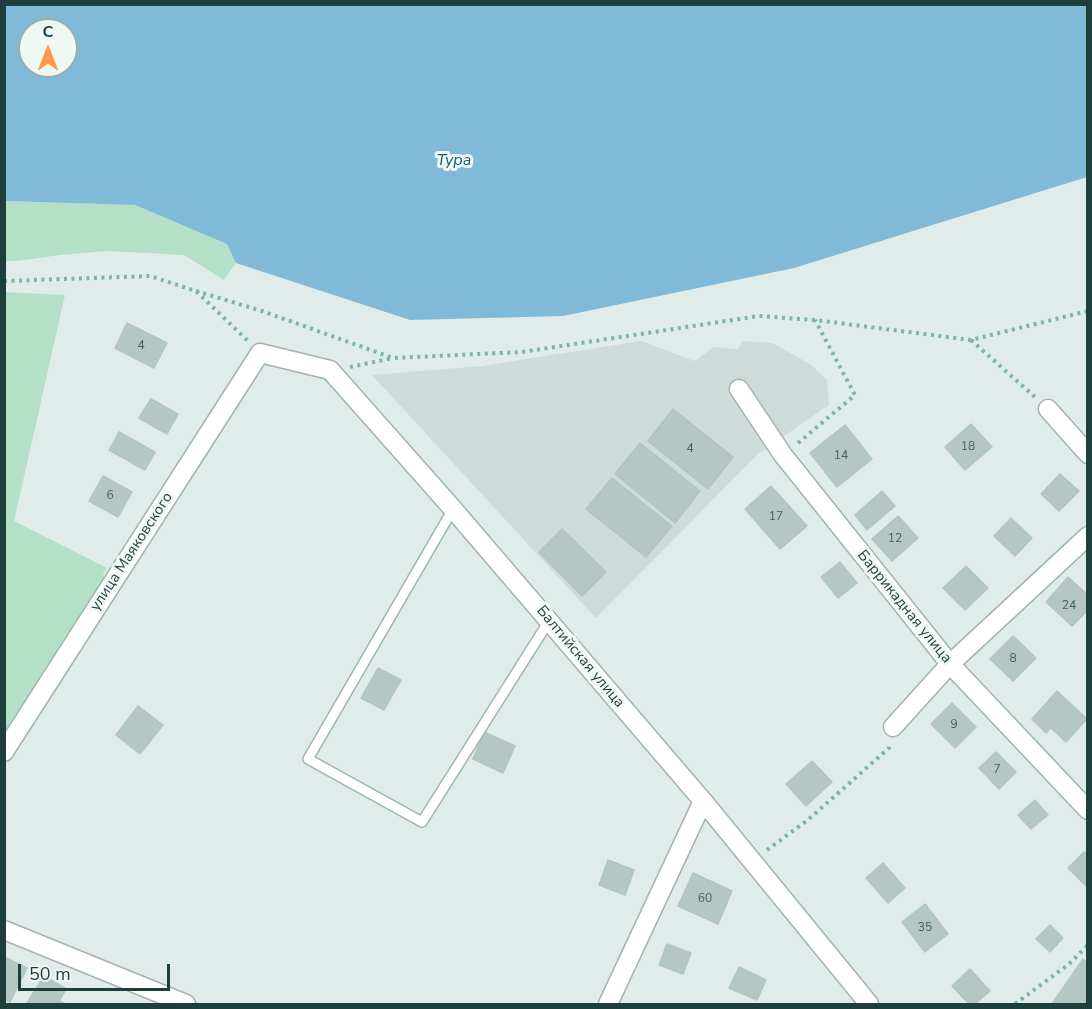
<!DOCTYPE html>
<html>
<head>
<meta charset="utf-8">
<style>
  body { margin:0 }
  #map { position:relative; width:1092px; height:1009px; overflow:hidden; background:#dfece9; font-family:"Nunito Sans",sans-serif }
  canvas { display:block }
  .frame { position:absolute; inset:0; border:6px solid #1e3e3b; pointer-events:none }
  .north { position:absolute; left:18px; top:18px; width:60px; height:60px; box-sizing:border-box; background:#f0f8f5; border:2px solid #9caeab; border-radius:50%; rotate:0deg; font-size:16px; font-weight:700; line-height:24px; text-align:center; color:#1e3e3b }
  .north::after { content:''; display:block; margin:auto; width:21px; height:27px; background:#ff974a; clip-path:polygon(50% 0,100% 100%,50% 72%,0 100%) }
  .scale { position:absolute; left:18px; top:964px; width:152px; height:27px; box-sizing:border-box; border:3px solid #1e3e3b; border-top:0; padding-left:8px; font-size:18px; line-height:21px; white-space:nowrap; color:#1e3e3b; -webkit-text-stroke:4px #f0f8f5; paint-order:stroke }
</style>
</head>
<body>
<div id="map">
<canvas width="1092" height="1009"></canvas>
<div class="frame"></div>
<div class="north">С</div>
<div class="scale">50 m</div>
</div>
<script>
const ctx = document.querySelector('canvas').getContext('2d');
ctx.lineJoin = 'round';
function fill(path, color) {
  ctx.fillStyle = color;
  ctx.fill(path, 'evenodd');
}
function stroke(path, color, width, dash) {
  ctx.strokeStyle = color;
  ctx.lineWidth = width;
  ctx.lineCap = dash ? 'butt' : 'round';
  ctx.setLineDash(dash || []);
  ctx.stroke(path);
}
function write(font, color, halo, rows, align = 'center') {
  ctx.font = font + ' "Nunito Sans",sans-serif';
  ctx.lineWidth = 6;
  ctx.setLineDash([]);
  ctx.textBaseline = 'middle';
  ctx.strokeStyle = halo;
  ctx.fillStyle = color;
  for (const [text, x, y, turn = 0] of rows) {
    ctx.save();
    ctx.translate(x, y);
    ctx.rotate((+turn || 0) * Math.PI / 180);
    ctx.textAlign = isNaN(turn) ? turn : align;
    if (halo) ctx.strokeText(text, 0, 0);
    ctx.fillText(text, 0, 0);
    ctx.restore();
  }
}
const built = new Path2D(`
  M641 341 694 361 714 347 738 349 743 341 772 343 810 364 827 380 829 405 758 454 596 618 372 375 482 366Z`);
const green = new Path2D(`
  M4 201 135 205 228 244 236 263 224 280 184 255 108 251 60 255 17 261H5Z
  M5 292 65 295 14 521 107 568 103 574 105 577 102 589 5 733Z`);
const water = new Path2D(`
  M4 5H1087V177L794 268 563 316 410 320 236 263 227 244 135 205 5 201ZM30 30H66V66H30Z`);
const building = new Path2D(`
  M127 323 167 343 154 368 115 348Z
  M151 399 178 414 167 434 139 418Z
  M673 409 733 457 708 489 648 441Z
  M971 424 992 447 965 470 945 447Z
  M845 425 872 459 837 487 810 453Z
  M119 432 155 452 145 470 109 450Z
  M640 443 700 491 675 523 615 474Z
  M1060 474 1079 491 1059 511 1041 494Z
  M103 476 132 492 118 517 89 501Z
  M612 478 672 526 646 557 586 509Z
  M771 486 807 526 780 549 745 509Z
  M882 491 895 506 867 530 855 515Z
  M898 516 918 538 892 561 872 539Z
  M1011 518 1032 538 1015 556 994 536Z
  M562 529 606 572 582 596 539 552Z
  M840 562 857 583 838 598 821 577Z
  M966 566 988 588 965 610 943 588Z
  M1068 577 1088 595V610L1072 626 1046 602Z
  M1013 636 1036 658 1013 681 990 659Z
  M378 668 401 680 384 710 361 698Z
  M1057 691 1087 719 1066 742 1051 728 1046 733 1032 719Z
  M952 703 976 727 955 748 931 724Z
  M138 706 163 725 140 754 116 735Z
  M484 732 515 746 503 773 473 759Z
  M996 752 1016 772 999 789 979 768Z
  M812 761 832 782 806 806 786 784Z
  M1035 800 1048 815 1031 829 1018 815Z
  M1084 852 1088 855V888L1068 868Z
  M608 860 634 870 625 895 599 885Z
  M883 863 905 888 888 903 866 878Z
  M693 873 732 891 718 924 678 906Z
  M925 904 948 934 925 952 902 922Z
  M1050 925 1063 938 1050 952 1036 939Z
  M667 944 691 953 683 974 659 965Z
  M4 957 27 968 10 1002 4 999Z
  M1083 959 1088 963V1004H1052Z
  M739 967 766 980 757 1000 729 988Z
  M970 969 990 991 975 1004H969L952 986Z
  M44 976 66 989 59 1001 66 1004 27 1003Z`);
const path = new Path2D(`
  M4 281 150 276 196 291 249 342
  M196 291 262 311 393 358 522 352 759 316 815 320 971 340 1088 311
  M971 340 1035 397
  M350 367 393 358
  M798 443 855 395 815 320
  M767 850 809 819 889 748 890 744
  M1015 1004 1069 964 1088 945`);
const service = new Path2D(`
  M453 509 308 759 422 822 549 621`);
const minor = new Path2D(`
  M739 389 783 455 950 664 1088 810
  M1048 409 1088 454
  M893 727 950 664 1088 536
  M4 752 260 353 330 370 453 509 703 801 869 1004
  M4 930 186 1004
  M608 1004 703 801`);
const numberNames = [
  ["4",141,346],
  ["18",968,447],
  ["4",690,449],
  ["14",841,456],
  ["6",110,496],
  ["17",776,517],
  ["12",895,539],
  ["24",1069,606],
  ["8",1013,659],
  ["9",954,725],
  ["7",997,770],
  ["60",705,899],
  ["35",925,928]
];
const streetNames = [
  ["улица Маяковского",132,552,-57],
  ["Баррикадная улица",904,607,51],
  ["Балтийская улица",580,657,50]
];
const waterNames = [
  ["Тура",454,161]
];
fill(built, '#cddcd8');
fill(green, '#b5e0c8');
fill(water, '#80bad8');
fill(building, '#b4c7c2');
stroke(building, '#b1c6c1', 1.5);
stroke(service, '#a1b4b1', 12);
stroke(minor, '#a1b4b1', 21);
stroke(path, '#7cb3ac', 4, [3, 4.5]);
stroke(service, '#fff', 9);
stroke(minor, '#fff', 18);
write('12px', '#44605d', null, numberNames);
write('15px', '#1e3e3b', '#f0f8f5', streetNames);
write('italic 16px', '#125980', '#f0f8f5', waterNames);
</script>
</body>
</html>
